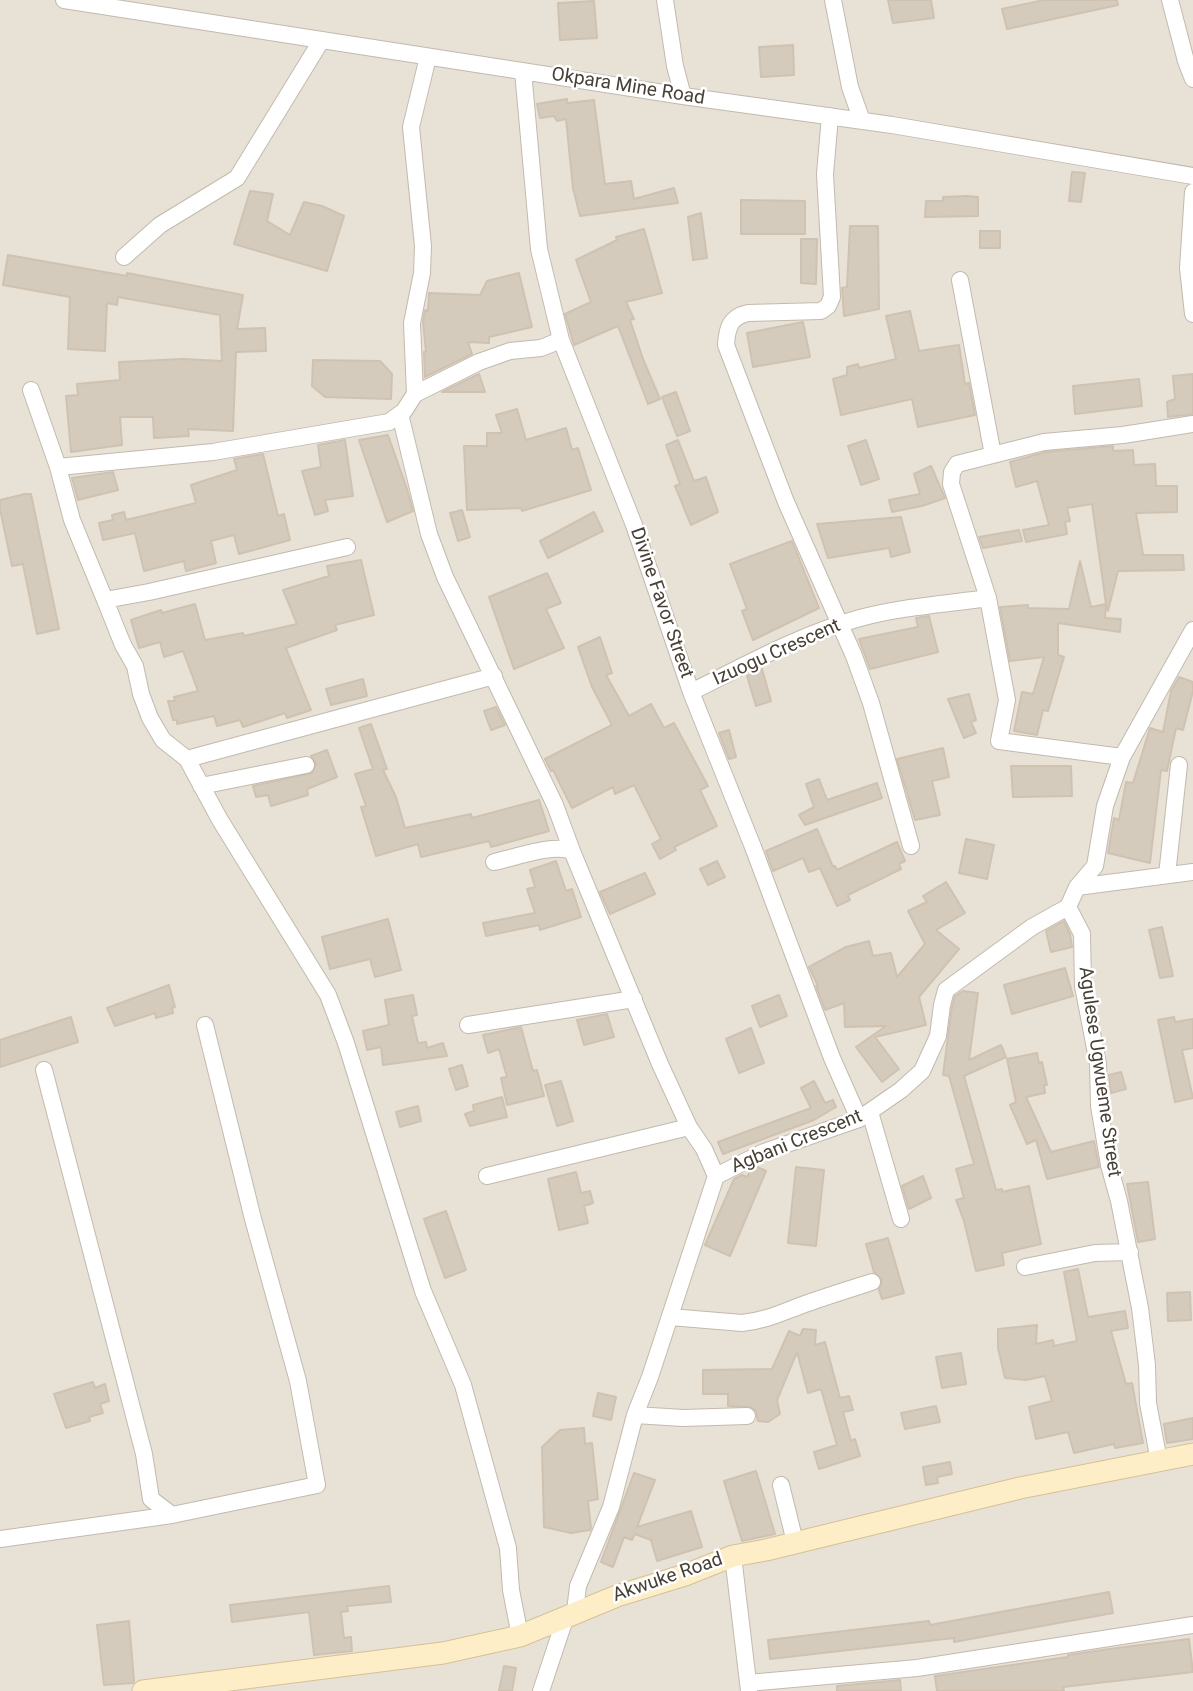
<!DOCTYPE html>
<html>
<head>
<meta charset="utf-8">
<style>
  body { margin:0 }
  canvas { display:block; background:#f4f0e8 }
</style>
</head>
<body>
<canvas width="1193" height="1691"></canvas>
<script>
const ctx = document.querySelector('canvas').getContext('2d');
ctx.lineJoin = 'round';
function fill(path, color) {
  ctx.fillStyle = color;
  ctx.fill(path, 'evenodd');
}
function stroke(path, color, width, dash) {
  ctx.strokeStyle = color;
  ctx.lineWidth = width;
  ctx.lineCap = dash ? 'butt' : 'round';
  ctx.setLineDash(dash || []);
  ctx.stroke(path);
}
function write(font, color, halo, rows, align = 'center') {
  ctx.font = font + ' Roboto,sans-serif';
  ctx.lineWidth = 5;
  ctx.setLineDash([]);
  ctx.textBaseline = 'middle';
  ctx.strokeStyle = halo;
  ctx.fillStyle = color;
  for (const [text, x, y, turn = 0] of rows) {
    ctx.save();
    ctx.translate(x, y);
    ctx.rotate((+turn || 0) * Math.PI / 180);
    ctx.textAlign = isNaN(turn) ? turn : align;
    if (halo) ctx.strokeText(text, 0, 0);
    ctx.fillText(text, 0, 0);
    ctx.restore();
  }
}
const residential = new Path2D(`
  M0 0H1193V1691H0Z`);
const building = new Path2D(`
  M888 0H931L934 18 893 23Z
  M1044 0H1117L1118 5 1007 29 1002 9Z
  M594 1 597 38 560 40 558 3Z
  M793 45 794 75 761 77 759 47Z
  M567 99V103L594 100 605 184 631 181 634 199 674 188 678 203 580 216 573 188 566 119 557 121 554 116 540 118 537 104Z
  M1072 172 1085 173 1081 202 1069 201Z
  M250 191 273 194 267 221 290 235 304 202 322 206 344 216 327 271 234 244Z
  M967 196 978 197V216L925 217 926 201H943V197Z
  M741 200 805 201V234H741Z
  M701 213 707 258 693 260 688 217Z
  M850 226H878L879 309 844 316 842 288 847 287Z
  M644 229 662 293 626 302 634 319 630 320 643 359 660 399 648 404 618 326 574 345 565 314 591 302 576 260 617 240 616 237Z
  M980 231H1000V248H980Z
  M801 239H817L816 284 801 283Z
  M8 255 127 276V273L243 295 237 329 265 328 266 351 236 352 233 431 188 429 189 436 154 438 153 417H120L122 445 71 452 66 396 78 395 77 384 120 380 119 362 183 359 222 361 220 315 118 297 117 305 107 303 105 351 68 349 70 297 3 285Z
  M519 273 532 327 489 337V343L468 342 472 354 425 377 424 352H426L423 322 425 310 428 311 429 293 480 295 487 281Z
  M910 311 919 351 959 345 965 384 969 383 975 415 918 427 912 399 841 415 833 379 847 375V367L858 364 859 368 896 359 886 316Z
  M803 322 810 357 753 367 747 333Z
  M313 360 380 361 392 374 391 399 325 397 312 386Z
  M479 374 485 392H442Z
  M1193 374V414L1168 417 1167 402 1175 399 1173 376Z
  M1139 379 1142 406 1075 414 1073 386Z
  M676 392 690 431 677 436 662 397Z
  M517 409 526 440 566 428 572 450 578 448 591 490 522 511 521 508 467 510 464 446H487V433H502L496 415Z
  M388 435 407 489 413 511 387 522 359 440Z
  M345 440 353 496 325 500 328 511 315 515 302 471 321 467 318 445Z
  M678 440 694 481 706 477 718 512 691 525 675 486 680 484 666 445Z
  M866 440 879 479 861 485 848 446Z
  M1113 446V451L1133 450 1134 465 1155 464 1156 486H1177V512L1136 513 1143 555H1183L1184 570 1118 571 1108 611 1106 604 1105 618 1121 619 1120 632 1058 623V655L1064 657 1048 711 1043 710 1037 735 1014 731 1022 692 1033 694 1044 657 1010 661 1000 607 1028 605V608L1069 609 1080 561 1091 607 1106 604 1092 504 1067 508 1070 521 1065 522 1067 534 1026 542 1023 530 1049 525 1037 481 1016 487 1010 462 1046 452Z
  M263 454 278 516 284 514 290 540 239 554 234 535 211 541 216 563 186 571 184 561 144 571 135 533 103 540 99 523 113 520 112 515 124 512 126 520 196 503 191 485 237 470 234 459Z
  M931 466 945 498 922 506 892 512 889 500 920 494 914 474Z
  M113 472 118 490 78 500 72 478Z
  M25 494H31L59 629 37 634 23 564 12 566 0 509V500Z
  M462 510 470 537 458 541 450 513Z
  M594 512 603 531 548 558 540 541Z
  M901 517 910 552 891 557 889 548 828 558 817 524Z
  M1019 530 1022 541 983 548 979 537Z
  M792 541 819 608 753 640 742 611 747 609 730 564Z
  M361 560 374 615 335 625 337 630 286 648 311 710 287 718 285 713 243 727 240 720 217 726 214 716 177 724V720H173L168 701H175L174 697 198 691 183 651 164 657 160 642 139 648 131 620 161 610 162 613 195 604 205 640 243 633 244 636 297 624 283 590 329 576 327 566Z
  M547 573 561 603 546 609 564 648 514 669 489 597Z
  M929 616 938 652 870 669 859 639 918 627 916 618Z
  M600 637 612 673 606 675 629 716 651 704 664 728 674 723 708 786 700 790 717 826 674 847 676 850 660 859 652 844 661 839 634 785 615 794 613 787 572 808 553 770 551 771 545 759 612 725 592 687 578 647Z
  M762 669 771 701 756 706 747 676Z
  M1179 677 1193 682V691L1183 730 1176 728 1167 771 1161 770 1150 863 1108 853 1114 818 1119 820 1126 782 1133 783 1150 728 1163 732 1171 691Z
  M363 679 367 696 331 705 326 689Z
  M969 694 976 720 971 722 976 733 964 738 948 699Z
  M496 707 505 725 491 730 484 711Z
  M371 724 387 769 383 770 396 797 405 828 471 814 472 818 539 800 549 831 491 847 489 841 421 857 418 844 376 856 361 807 366 806 355 774 373 769 359 728Z
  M729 730 736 757 729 759 719 733Z
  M943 748 949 777 932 781 940 815 915 820 897 759Z
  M327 750 337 777 307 789 308 795 271 806 268 795 256 797 253 786 312 773 316 764 311 756Z
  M1011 766H1071L1072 796 1013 797Z
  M819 779 827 800 877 783 882 798 805 825 799 815 814 807 806 784Z
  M817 829 833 867 835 866 837 870 897 842 905 861 899 864 901 869 848 895 850 900 837 906 820 868 809 872 803 858 773 871 766 851Z
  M966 839 994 845 987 879 959 873Z
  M556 861 566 891 572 889 581 917 540 930 539 925 486 936 483 923 535 913 527 889 535 887 530 870Z
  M717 861 725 877 708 885 700 869Z
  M645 873 655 894 610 914 600 892Z
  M946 882 965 913 936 930 959 949 919 997 926 1025 875 1037 899 1069 882 1082 856 1047 886 1026 845 1027 844 1003 825 1010 816 986H818L809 967 846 947 869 941 873 956 891 953 897 977 925 944 908 911 927 902 923 896Z
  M388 919 401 970 375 977 370 959 330 969 322 937Z
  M1064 921 1070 934 1072 947 1051 952 1046 931Z
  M1162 927 1173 976 1160 978 1149 930Z
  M1065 968 1073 996 1012 1014 1004 985Z
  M169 985 175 1007 172 1008 173 1013 156 1018 155 1013 115 1026 107 1008Z
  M963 991 978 993 969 1060 1001 1045 1006 1057 964 1076 996 1190 1002 1189V1192L1029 1186 1041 1244 1002 1253 1004 1265 976 1271 964 1221 956 1200 964 1198 956 1169 974 1164 949 1076 943 1075 952 1007 955 996Z
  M413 995 417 1015 412 1016 418 1043 426 1042 427 1048 443 1043 447 1056 383 1065 381 1047 367 1050 363 1031 389 1025 385 1000Z
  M779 995 787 1016 760 1027 752 1006Z
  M607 1014 614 1037 584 1045 577 1020Z
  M71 1017 78 1042 0 1067V1040Z
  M1174 1017 1175 1022 1193 1019V1048L1182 1050 1193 1098 1175 1102 1158 1020Z
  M521 1027 533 1071 537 1070 544 1096 507 1105 501 1078 507 1077 499 1049 488 1053 483 1035Z
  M751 1028 764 1063 739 1073 726 1039Z
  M1037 1053 1039 1063 1042 1062 1047 1085H1044L1045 1093 1026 1097 1051 1152 1094 1141 1099 1167 1047 1179 1036 1140 1027 1144 1010 1105 1016 1102 1007 1059Z
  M462 1065 468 1086 456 1090 449 1069Z
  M1121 1072 1126 1089 1111 1093 1109 1075Z
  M561 1081 573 1121 557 1126 545 1085Z
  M814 1081 825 1103 833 1100 836 1107 814 1120 723 1154 718 1142 811 1108 801 1088Z
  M502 1097 507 1117 470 1126 465 1114 474 1111 473 1105Z
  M418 1106 421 1121 400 1127 396 1112Z
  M757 1167 766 1171 730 1256 705 1245 734 1179 742 1175 747 1177 750 1171Z
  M796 1167 824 1170 816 1246 788 1243Z
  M576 1172 581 1193 590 1191 593 1203 584 1206 588 1223 559 1230 548 1179Z
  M923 1176 931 1198 909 1209 902 1186Z
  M1148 1182 1155 1239 1138 1242 1127 1184Z
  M446 1211 466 1270 445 1278 424 1219Z
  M888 1238 904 1293 882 1299 879 1290 882 1280 874 1272 866 1244Z
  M1078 1269 1088 1317 1125 1311 1128 1328 1111 1331 1126 1384 1132 1383 1143 1443 1115 1448 1114 1444 1074 1453 1068 1432 1036 1439 1029 1407 1052 1401 1045 1376 1026 1380 1005 1378 998 1348V1329L1037 1325 1036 1344 1053 1340 1054 1346 1077 1341 1064 1272Z
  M1190 1292 1191 1320 1168 1321 1167 1293Z
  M803 1329 816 1330 815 1345 825 1342 840 1398 849 1396 853 1410 843 1412 851 1441 855 1439 860 1456 819 1469 814 1452 837 1445 821 1389 808 1393 797 1352 777 1400 780 1414 768 1422 758 1421 756 1411 751 1407 728 1406V1394H703V1370L772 1369 789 1331 800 1336Z
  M961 1353 966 1384 942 1388 936 1357Z
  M93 1382 95 1388 105 1384 109 1401 100 1404 103 1413 89 1417 90 1421 66 1428 54 1394Z
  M598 1393 616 1397 611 1420 593 1416Z
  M936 1406 940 1422 905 1429 901 1413Z
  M1193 1418V1439L1167 1443 1164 1424Z
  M584 1428 585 1444 592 1443 598 1499 588 1501 591 1528 590 1530 571 1533 544 1527 542 1447 560 1430Z
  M950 1462 952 1474 937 1477 938 1483 926 1485 923 1467Z
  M756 1471 775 1534 742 1541 724 1481Z
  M634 1473 655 1480 637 1527 691 1511 702 1547 657 1561 651 1540 635 1534 632 1540 624 1537 613 1567 601 1562Z
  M389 1586 391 1602 347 1606 348 1611 341 1612 344 1638 351 1637 352 1651 314 1655 309 1612 232 1622 230 1605Z
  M1109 1592 1113 1613 954 1642V1638L770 1659 768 1640 929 1621 930 1625Z
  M129 1621 134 1681 133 1683 104 1685 97 1625Z
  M1189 1639 1193 1672 1063 1687 1064 1691H937L935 1676 1068 1657V1655L1109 1649Z
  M504 1666 516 1668 512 1691H499Z
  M900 1680 901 1691H837V1686Z`);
const street = new Path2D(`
  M64 0 683 96 892 125 1193 176
  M665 0 675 66 683 96
  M833 0 850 87 862 121
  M1170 0 1186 61 1193 79
  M523 71 539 249 561 340 634 525 691 692 753 847 832 1058 859 1119
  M830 116 825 174 832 297 828 306 821 311 748 313C730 317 727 328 726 345L786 502 854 656 871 703 911 846
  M1193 192 1188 268 1193 314
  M124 257 160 225 237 178 321 41
  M960 280 993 455
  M31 390 58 467 72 520 105 600
  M415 394 412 323 422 273 423 246 411 127 428 57
  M400 414 429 534 445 577 555 805 572 851
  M58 467 213 452 389 422 404 411 415 394 479 362 510 351 541 348 561 340
  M347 547 149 592 105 600 123 645 135 666 141 694 150 718 163 740 187 759 220 820 328 995 346 1043 423 1291 463 1385 508 1548 511 1590 520 1636
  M691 692C746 665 801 634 860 618 901 607 945 604 988 598
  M1122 757 999 741 1007 700 988 598 951 484 952 472 957 464 1044 442 1123 435 1193 424
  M187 759 494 676
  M201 786 306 765
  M494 862C514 858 554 843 572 851L660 1064 689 1127 704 1149 716 1176
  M1167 875 1179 765
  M1077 887 1193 872
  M468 1025 634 999
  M44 1070 144 1454 151 1499 172 1515
  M870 1112 901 1219
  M487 1176 689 1127
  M1025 1267 1095 1253 1130 1252
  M670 1317 742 1323C765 1321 783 1312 805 1304 827 1296 850 1289 872 1282
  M635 1415 683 1418 747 1416
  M1159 1461 1148 1403 1147 1365 1140 1308 1119 1201 1109 1165 1099 1106 1098 1064 1083 986 1082 934 1068 907 1077 887 1095 866 1105 806 1122 757 1193 630
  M781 1485 795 1542
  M0 1539 172 1515 317 1485 298 1381 253 1219 205 1025
  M733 1556 749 1691
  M575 1611 578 1586 611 1507 635 1415 650 1377 716 1176 764 1152 859 1119 901 1090 922 1071 938 1036 942 1005 946 990 1032 927 1068 907
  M748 1683 917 1668 1193 1625
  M541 1691 566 1616`);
const secondary = new Path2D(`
  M143 1691 443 1653 520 1636 617 1596 685 1575 733 1556 766 1550 1020 1488 1193 1454`);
const streetNames = [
  ["Okpara Mine Road",628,87,9],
  ["Divine Favor Street",661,603,71],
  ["Izuogu Crescent",777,653,-24],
  ["Agulese Ugwueme Street",1099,1072,82],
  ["Agbani Crescent",797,1142,-22],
  ["Akwuke Road",668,1578,-19]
];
fill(residential, '#e8e1d6');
fill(building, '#d5cbbd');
stroke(building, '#d0c2b0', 2);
stroke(street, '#c2baad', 18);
stroke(secondary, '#d4c198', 23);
stroke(street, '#fff', 16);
stroke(secondary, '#feeec7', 21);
write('19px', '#474036', '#fff', streetNames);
</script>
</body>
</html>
